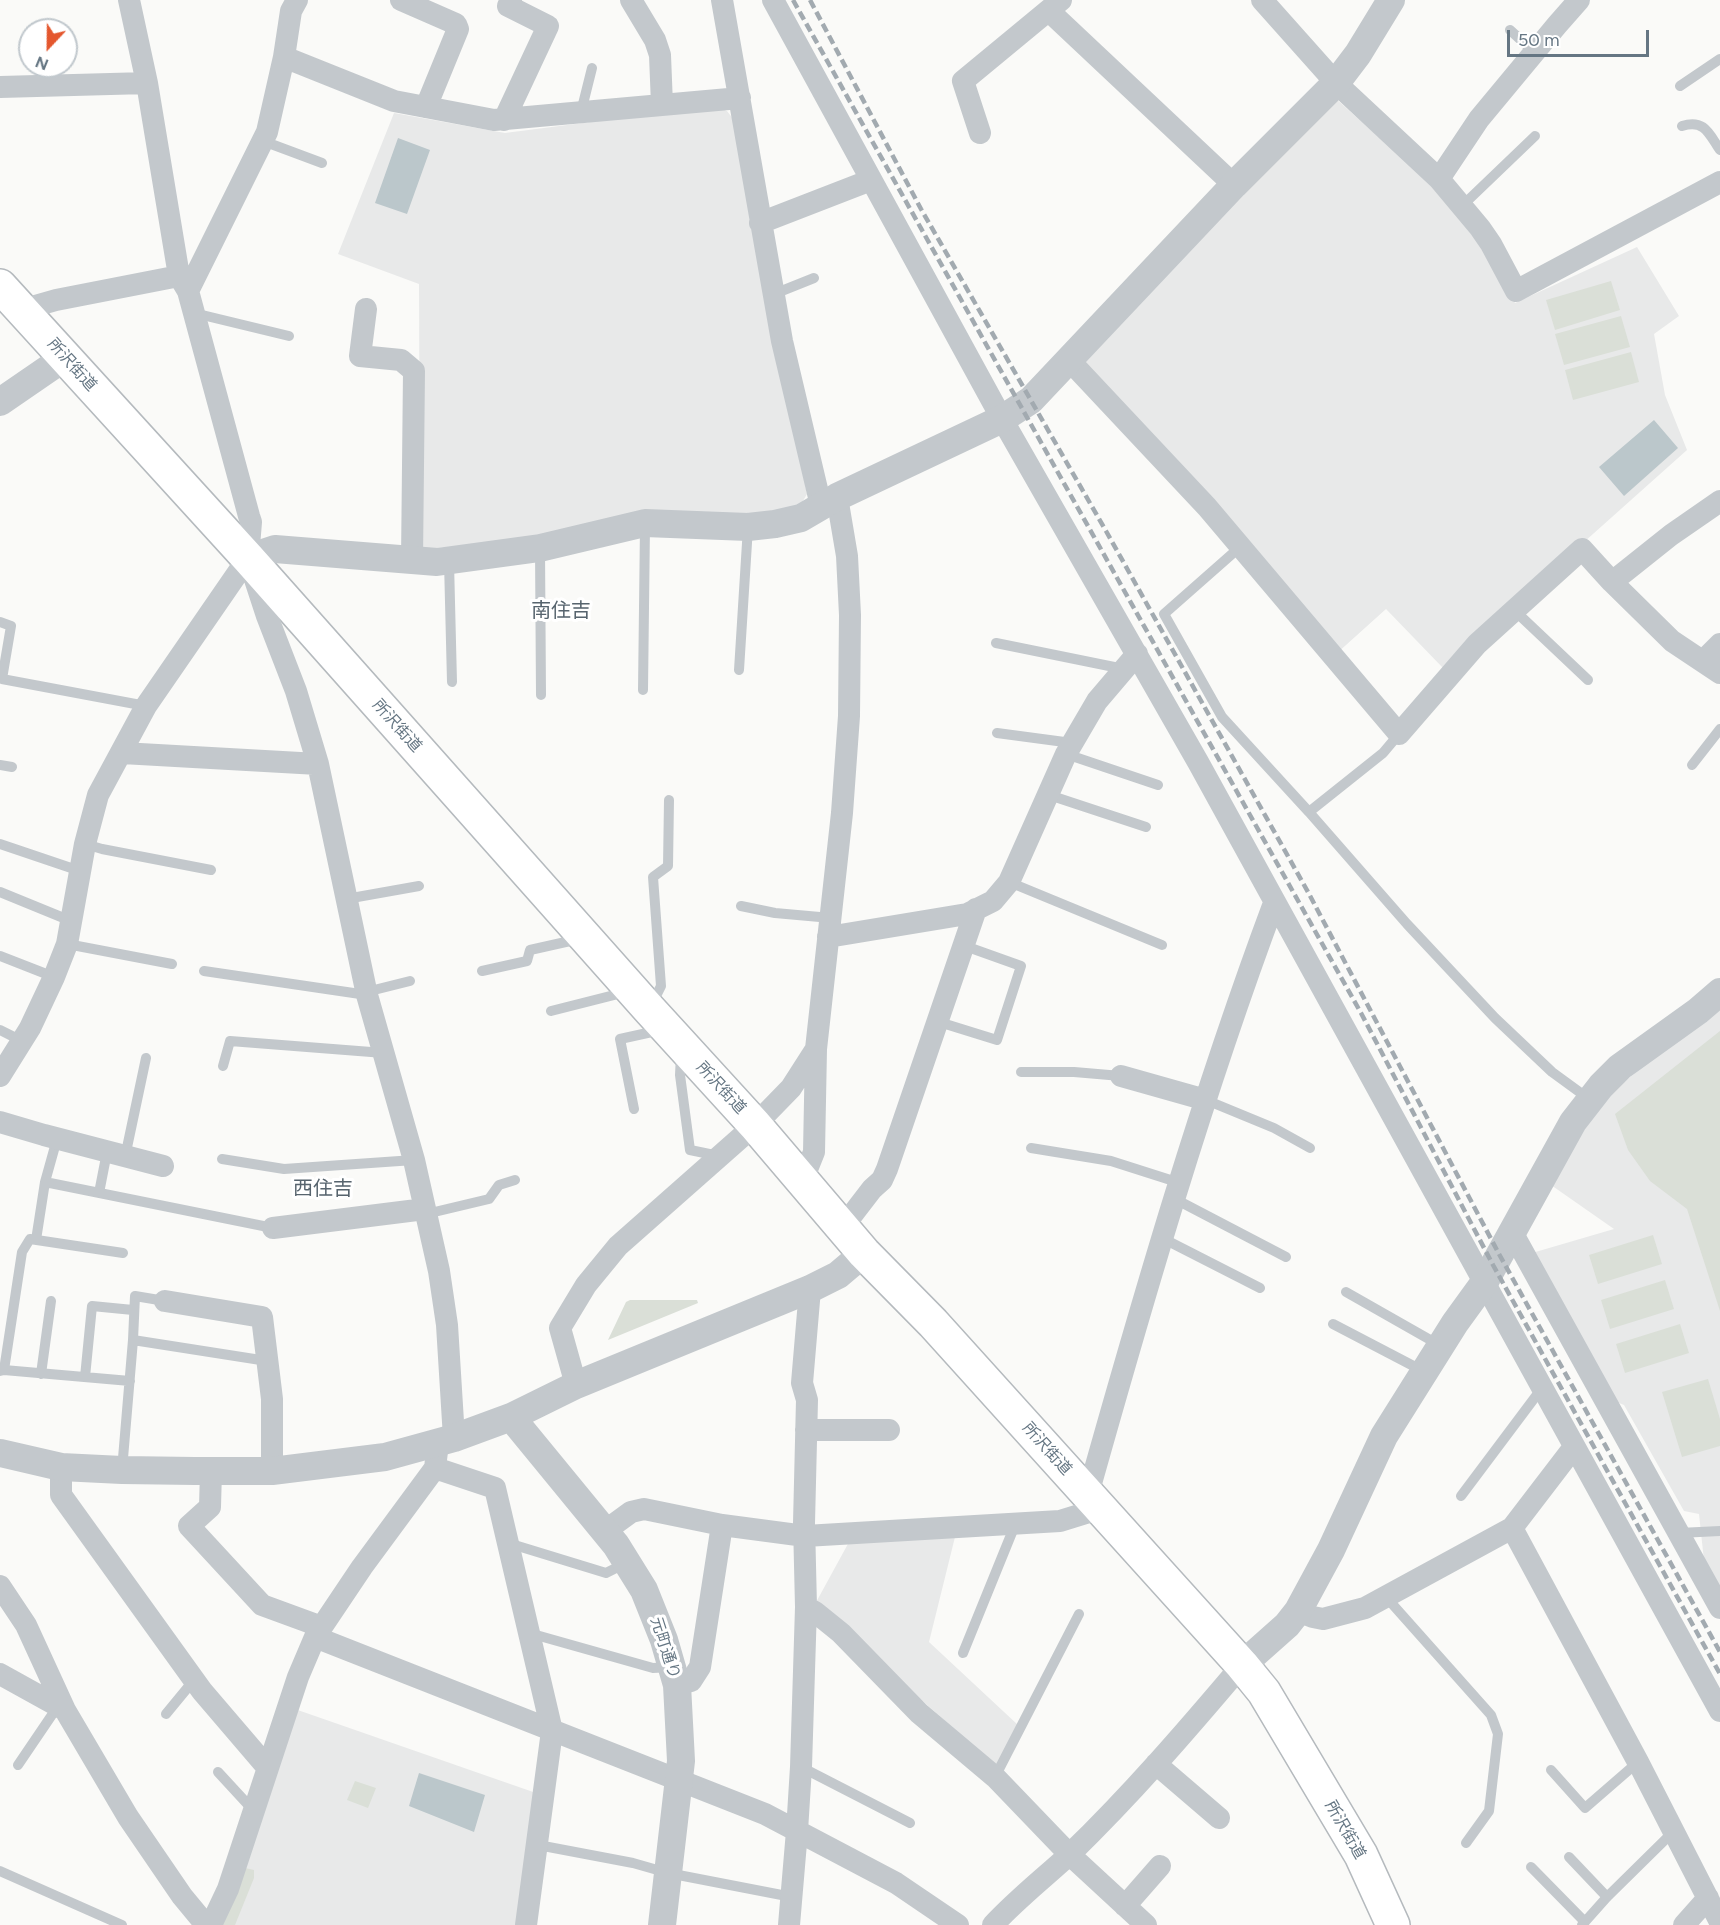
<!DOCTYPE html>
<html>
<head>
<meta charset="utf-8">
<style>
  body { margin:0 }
  #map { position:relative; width:1720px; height:1925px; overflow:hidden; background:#fafaf8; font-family:Figtree,sans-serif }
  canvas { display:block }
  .north { position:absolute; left:18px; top:18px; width:60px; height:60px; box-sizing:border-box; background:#fff; border:2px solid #c1c8cd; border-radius:50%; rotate:202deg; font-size:16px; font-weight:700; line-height:24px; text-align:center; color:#657683 }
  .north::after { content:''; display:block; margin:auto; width:21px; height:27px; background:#e4572e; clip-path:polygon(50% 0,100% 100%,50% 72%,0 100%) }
  .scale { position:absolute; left:1507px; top:30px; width:142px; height:27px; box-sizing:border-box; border:3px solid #657683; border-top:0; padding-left:8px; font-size:18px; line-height:21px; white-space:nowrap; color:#657683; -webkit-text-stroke:4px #fff; paint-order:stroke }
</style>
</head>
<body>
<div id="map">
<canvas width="1720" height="1925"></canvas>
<div class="north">N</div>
<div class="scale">50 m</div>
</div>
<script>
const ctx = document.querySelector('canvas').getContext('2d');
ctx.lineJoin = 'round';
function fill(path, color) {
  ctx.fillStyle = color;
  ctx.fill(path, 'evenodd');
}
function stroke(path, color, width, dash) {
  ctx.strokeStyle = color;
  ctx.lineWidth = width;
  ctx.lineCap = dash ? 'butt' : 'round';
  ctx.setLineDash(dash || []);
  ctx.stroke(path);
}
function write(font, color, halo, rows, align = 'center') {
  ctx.font = font + ' Figtree,"Noto Sans JP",sans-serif';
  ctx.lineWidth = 6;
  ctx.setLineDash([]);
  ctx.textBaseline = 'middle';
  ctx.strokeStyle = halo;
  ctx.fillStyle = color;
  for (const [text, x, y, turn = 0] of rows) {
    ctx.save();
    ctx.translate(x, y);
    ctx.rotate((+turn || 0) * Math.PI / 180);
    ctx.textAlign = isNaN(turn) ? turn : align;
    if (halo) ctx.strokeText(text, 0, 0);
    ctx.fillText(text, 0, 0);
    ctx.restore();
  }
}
const built = new Path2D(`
  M1334 97 1433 186 1492 260 1515 303 1637 247 1679 316 1654 334 1665 395 1687 450 1443 668 1386 609 1336 654 1079 362Z
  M715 106 727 111 734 120 807 494 800 506 792 511 519 542 425 549 420 544 419 284 338 254 394 113 505 133Z
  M1720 1002V1598L1705 1570 1699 1514 1684 1511 1624 1405 1614 1401 1532 1253 1614 1229 1551 1185 1593 1108Z
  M955 1537 929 1642 1018 1725 999 1768 814 1606 849 1542Z
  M292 1708 536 1793 517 1925H216Z`);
const green = new Path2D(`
  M1611 281 1620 310 1555 330 1546 300Z
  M1621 316 1630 347 1564 365 1555 334Z
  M1631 352 1639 382 1573 400 1565 370Z
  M1720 1031V1311L1687 1209 1650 1181 1628 1150 1615 1114Z
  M1653 1235 1662 1264 1598 1284 1589 1255Z
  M1665 1280 1674 1309 1610 1329 1601 1300Z
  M630 1300H697L698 1303 608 1340 626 1302Z
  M1680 1324 1689 1353 1625 1373 1616 1344Z
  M1708 1379 1720 1419V1446L1682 1457 1662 1392Z
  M355 1781 376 1788 368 1808 347 1800Z
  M245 1868 254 1870V1878L235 1925H218Z`);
const water = new Path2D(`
  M398 138 430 150 407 214 375 203Z
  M1654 420 1678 448 1624 496 1599 467Z
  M419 1773 485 1795 474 1832 409 1806Z`);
const service = new Path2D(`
  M1510 30 1534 52
  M1680 86 1720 59
  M581 112 592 68
  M1682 126C1705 119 1709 134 1720 150
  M263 141 322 163
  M1462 206 1535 136
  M774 294 814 278
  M194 313 289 336
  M1240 547 1164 614 1222 717 1309 812 1407 924 1495 1018 1552 1072 1589 1099
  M540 549 541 695
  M449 562 452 682
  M1514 610 1588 680
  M0 622 11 626 2 679 146 706
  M996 643 1124 669
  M739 670 748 527
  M643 690 645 525
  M997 733 1072 743
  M1066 754 1158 785
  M0 765 12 767
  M1692 765 1720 729
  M1049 795 1146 827
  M1309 812 1383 753 1399 734
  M0 844 80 871
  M85 844 102 849 211 870
  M1009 882 1162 945
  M0 892 71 921
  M346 899 419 886
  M741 906 775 913 831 918
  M67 944 172 964
  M0 956 54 977
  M204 971 367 995
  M482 971 527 961 530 950 579 939
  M366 992 410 981
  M652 1004 661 986 653 877 668 866 669 800
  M551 1011 626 992
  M939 1022 997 1040 1021 966 965 946
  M0 1030 22 1041
  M681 1055 680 1075 690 1150 719 1156
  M223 1066 230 1041 384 1053
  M1021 1072H1074L1121 1076
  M1206 1100 1274 1128 1310 1148
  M634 1109 620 1039 661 1030
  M1031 1148 1111 1161 1180 1183
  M125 1157 146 1058
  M222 1159 284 1169 414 1160
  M45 1182 273 1228
  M99 1193 107 1152
  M1175 1199 1286 1257
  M426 1214 489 1199 499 1185 515 1180
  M1162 1238 1260 1288
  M36 1240 45 1182 57 1139
  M1346 1292 1441 1346
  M1333 1324 1425 1372
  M133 1340 135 1296 165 1301
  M4 1370 130 1381
  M0 1371 4 1370 22 1252 30 1239 123 1253
  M41 1374 51 1301
  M85 1377 92 1306 133 1310
  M122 1470 133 1340 267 1361
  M1461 1496 1542 1388
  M1679 1533 1720 1531
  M508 1543 606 1573 626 1563
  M1386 1597 1491 1715 1498 1734 1489 1811 1466 1843
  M529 1633 653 1668 671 1667
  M963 1653 1015 1525
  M166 1714 194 1680
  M18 1765 58 1706
  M801 1767 910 1823
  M1551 1770 1585 1808 1638 1762
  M218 1772 253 1810
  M995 1777 1079 1614
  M538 1845 633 1863 668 1873 792 1897
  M1569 1857 1607 1897
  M1531 1867 1585 1922
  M0 1871 122 1925
  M1582 1925 1607 1897 1674 1831`);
const minor = new Path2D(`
  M129 0 147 83 179 276 188 291 249 516 251 522 248 558 267 616 296 691 318 764 367 995 414 1160 439 1271 447 1325 454 1438
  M401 0 456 24 458 29 426 107
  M631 0 655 40 660 55 662 105
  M722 0 782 341 821 506
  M773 0 1002 419 1198 762 1720 1711
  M1262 0 1336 83 1439 179 1480 228 1491 244 1516 291 1720 182
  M1049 11 1234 185
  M284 57 394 101 494 120 740 98
  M0 87 147 83
  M504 120 548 26 508 6 511 0
  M980 133 963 81 1061 0
  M1439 179 1479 119 1557 25 1579 0
  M760 223 871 180
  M188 291 267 132 284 57 291 11 297 0
  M366 309 360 356 401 360 414 371 412 560
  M21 310 56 300 179 276
  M1069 360 1207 507 1399 734 1477 644 1582 549 1612 582 1672 641 1720 673
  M1612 582 1671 535 1720 501
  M1703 661 1720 644
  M122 753 318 764
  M828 937 967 914 993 901 1009 882 1066 754 1097 701 1137 654
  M0 1076 30 1028 54 977 67 944 85 844 98 795 146 706 248 558
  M1121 1076 1206 1100
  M0 1122 44 1135 163 1166
  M802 1182 814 1152 816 1049 842 813 849 716 850 615 847 556 837 497
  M273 1228 425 1209
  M842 1228 872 1189 882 1180 887 1169 976 909
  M1512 1232 1720 1608
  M165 1301 262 1317 272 1399V1471
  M576 1385 560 1328 586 1285 618 1246 755 1125 791 1088 816 1049
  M806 1430H889
  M61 1467V1495L202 1691 267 1767
  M435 1468 495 1488 552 1731 526 1925
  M211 1471 210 1507 189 1526 262 1605 322 1627
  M1088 1494C1144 1295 1202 1096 1274 903
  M1512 1528 1638 1762 1720 1922
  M605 1531 631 1512 644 1509 722 1525 805 1536 1060 1521 1102 1508
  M0 1586 26 1625 65 1710 128 1817 182 1896 206 1925
  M806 1607 815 1612 841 1633 919 1713 995 1777 1069 1854 1146 1925
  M1298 1611 1313 1617 1323 1619 1365 1608 1512 1528 1574 1447
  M315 1637 765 1814 896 1883 958 1925
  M0 1674 65 1710
  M677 1685 691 1681 700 1667 722 1525
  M1156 1764 1219 1818
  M1125 1906 1160 1866
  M211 1925 228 1889 298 1677 315 1637 362 1567 435 1468 438 1443
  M789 1925 797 1831 801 1767 806 1607 804 1523 807 1400 802 1383 810 1289
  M993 1925C1017 1899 1044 1878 1070 1854 1131 1795 1187 1730 1242 1665
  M1684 1925 1708 1898`);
const tertiary = new Path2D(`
  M0 402 64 358
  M248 558 275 549 437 562 540 548 645 523 748 527 775 524 801 518 837 497 1002 419 1031 400 1234 185 1336 83 1358 54 1391 0
  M511 1417 616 1545 644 1590 664 1640 677 1685 681 1761 662 1925
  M0 1453 61 1467 122 1470 195 1471H272L385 1457 454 1438 511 1417 576 1385 810 1289 838 1275 864 1253
  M1242 1665 1287 1625 1298 1611 1331 1550 1384 1436 1455 1323 1484 1283 1573 1122 1601 1086 1620 1067 1698 1011 1720 992`);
const primary = new Path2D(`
  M0 286 248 558 649 1009 755 1125 864 1253 933 1323 1242 1665 1264 1692 1361 1855 1393 1925`);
const rail = new Path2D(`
  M793 0 1361 1013 1493 1265 1720 1674
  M810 0 921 209 1106 531 1308 892 1499 1254 1720 1652`);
const streetNames = [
  ["所沢街道",72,365,48],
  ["所沢街道",397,726,48],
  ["所沢街道",721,1088,47],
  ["所沢街道",1047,1449,48],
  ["元町通り",665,1648,72],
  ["所沢街道",1345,1830,60]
];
const quarterNames = [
  ["南住吉",561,611],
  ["西住吉",323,1189]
];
fill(built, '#e8e9e9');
fill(green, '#dadfd7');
fill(water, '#bbc7cb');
stroke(primary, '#b5babe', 36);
stroke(service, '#c3c8cc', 10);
stroke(minor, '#c3c8cc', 22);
stroke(tertiary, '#c3c8cc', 28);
stroke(primary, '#fff', 33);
stroke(rail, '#a2aab0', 4.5, [9, 4.5]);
write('16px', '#657683', '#fff', streetNames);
write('20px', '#57646e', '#fff', quarterNames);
</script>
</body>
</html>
